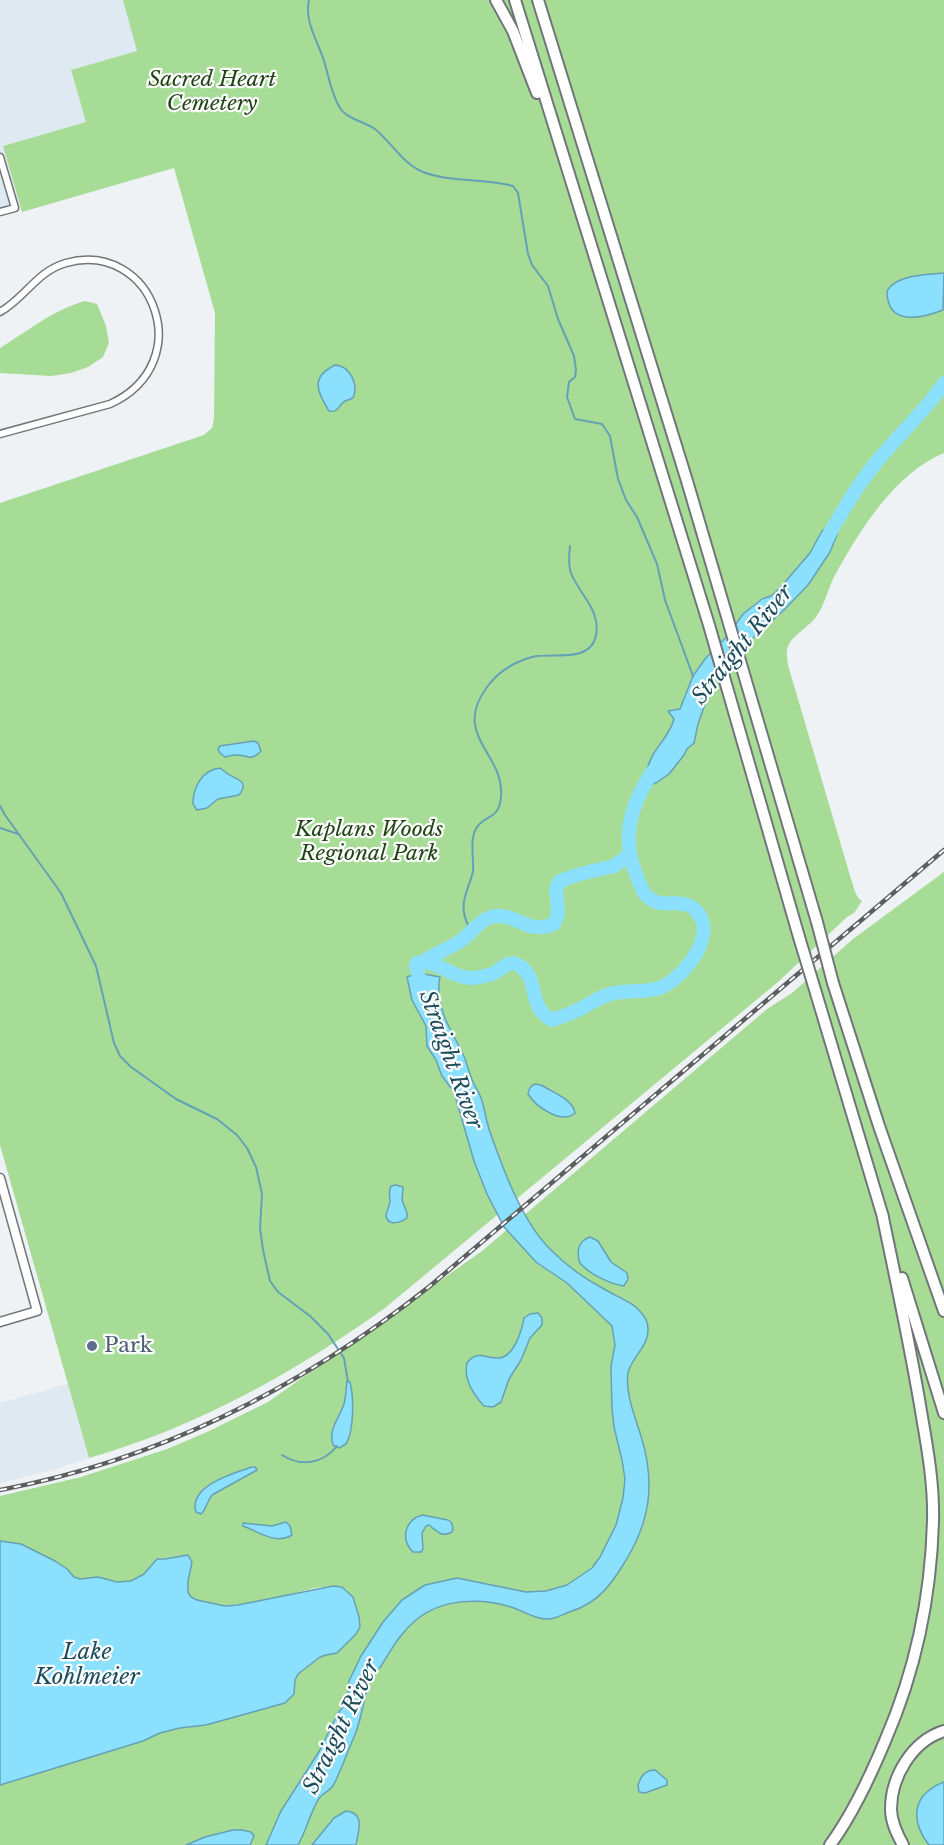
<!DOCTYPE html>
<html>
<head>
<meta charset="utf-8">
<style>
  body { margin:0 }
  canvas { display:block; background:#eef2f4 }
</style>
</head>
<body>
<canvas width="944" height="1845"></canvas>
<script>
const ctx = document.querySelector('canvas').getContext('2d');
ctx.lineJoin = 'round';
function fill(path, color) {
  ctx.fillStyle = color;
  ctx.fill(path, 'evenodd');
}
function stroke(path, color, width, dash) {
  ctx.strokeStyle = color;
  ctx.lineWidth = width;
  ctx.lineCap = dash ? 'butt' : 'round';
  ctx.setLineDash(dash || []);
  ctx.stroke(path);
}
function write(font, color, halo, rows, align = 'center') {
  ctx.font = font + ' "Libre Baskerville",serif';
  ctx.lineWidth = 4.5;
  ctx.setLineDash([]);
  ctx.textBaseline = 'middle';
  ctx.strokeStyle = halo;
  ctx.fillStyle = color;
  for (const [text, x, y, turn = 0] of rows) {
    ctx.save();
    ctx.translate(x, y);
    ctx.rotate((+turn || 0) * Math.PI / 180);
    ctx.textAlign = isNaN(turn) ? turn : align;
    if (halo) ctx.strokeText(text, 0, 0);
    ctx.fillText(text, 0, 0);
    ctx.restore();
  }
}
const built = new Path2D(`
  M0 0H123L138 51 71 70 86 122 3 146 20 205 0 210Z
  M68 1384 89 1458 55 1469 0 1483V1403Z`);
const green = new Path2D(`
  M123 0H944V453C895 473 860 530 835 575 828 588 825 605 816 617 808 628 788 637 787 651 786 655 788 661 788 665L851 879C854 887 855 897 862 901L854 913 847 917 778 982 385 1308C294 1373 197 1427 89 1458L0 1145V503L204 435 212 428 214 419 215 313 174 168 22 212 3 146 86 122 71 70 137 51ZM822 531 838 532 830 552 808 585 783 611 727 661 709 693 701 666 719 643 728 635 743 614 761 599 771 596 786 583 810 553Z
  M85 301 97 304 106 326 109 343 103 357 88 367 71 373 51 376 0 373V348C28 331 53 310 85 301Z
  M944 872V1845H0V1785L143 1741 160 1733 180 1728 206 1725 285 1703 294 1694 295 1680 298 1674 320 1657 326 1655 337 1653 356 1634 360 1627 359 1617 357 1608 347 1590 342 1587 333 1586 315 1588 263 1601 225 1606 197 1600 191 1597 188 1593V1581L192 1562 184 1556 165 1559 160 1558 154 1562 144 1574 131 1581 117 1582 108 1579H80L74 1577 67 1569 21 1544 0 1541V1496L81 1477 167 1449 207 1432 268 1402 482 1251 767 1009 792 993 853 939Z`);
const water = new Path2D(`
  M944 273 943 310C920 319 887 326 887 291 896 275 927 274 944 273Z
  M335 365C350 366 359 384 353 398 351 399 348 400 345 401 338 405 339 413 329 411 318 392 309 378 335 365Z
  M838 523V532L830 552 808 585 783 611 727 661 709 693 698 724 694 743 687 749 684 755 669 774 656 783 643 786C645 774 648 763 654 753 661 742 671 732 674 719L668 711 680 709 693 676 705 659 728 635 743 614 762 599 771 596 779 589 810 553 822 531Z
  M254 741 258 743 261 751C250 762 248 755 236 755 232 755 229 756 225 757L220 753 218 749 220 746Z
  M220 768C223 770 225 772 228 774 237 780 250 781 239 795L218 799 207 808 197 810 193 804C193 787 202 770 220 768Z
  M419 973 440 977C434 1006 451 1030 463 1054 467 1063 469 1073 473 1082 475 1087 479 1092 481 1098 485 1109 486 1121 490 1132 503 1169 523 1224 552 1251 567 1266 585 1279 604 1289 617 1297 634 1302 643 1315 648 1321 649 1329 647 1337 644 1350 631 1359 628 1373 625 1393 635 1417 641 1436 656 1484 650 1523 623 1565 610 1586 597 1603 572 1611 565 1613 558 1618 550 1619 536 1620 524 1611 511 1607 480 1597 441 1599 416 1620 400 1633 392 1649 381 1666 376 1673 371 1679 368 1686 363 1703 361 1721 354 1737 347 1753 341 1771 333 1786 329 1791 324 1793 320 1797 312 1807 306 1832 298 1845H266L281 1811 320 1750 338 1713 347 1702 349 1681 361 1656 383 1622 402 1600 425 1585 457 1578 526 1592 546 1591 567 1585 592 1568 600 1557 616 1525 623 1498 625 1479 622 1460 614 1427 612 1408 611 1366 615 1345 612 1326 567 1283 536 1262 504 1227 487 1194 474 1161 454 1092 442 1076 436 1060 427 1046 426 1026 412 1000 407 977Z
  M535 1084 541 1085C552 1092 573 1099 575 1113 562 1125 536 1107 528 1094 529 1089 530 1086 535 1084Z
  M396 1185 403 1187 402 1200 407 1213V1218C402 1222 388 1227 386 1216 386 1211 390 1206 390 1201 390 1194 388 1193 391 1186Z
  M590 1237 598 1241 611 1262 627 1273 628 1279 624 1286C610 1284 589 1274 580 1263 576 1252 578 1241 590 1237Z
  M538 1313 542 1318V1325L530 1338 521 1360 509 1379 501 1402 493 1407 484 1406C474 1395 463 1379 467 1363 477 1349 486 1359 499 1358 514 1357 522 1330 524 1318L530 1314Z
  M347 1381 350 1382C354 1397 354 1431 346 1444L339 1448 333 1445C328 1429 339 1419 344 1404 346 1397 346 1388 347 1381Z
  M252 1467H255L257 1470 212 1495C207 1501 207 1508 201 1514L196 1512C188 1486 234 1473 252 1467Z
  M422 1515 448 1520 451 1522 453 1528 452 1532C442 1538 437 1531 429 1525L426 1526 422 1533 423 1549 421 1552H413C400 1539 405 1520 422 1515Z
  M286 1522 290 1526 292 1535C275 1545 260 1532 243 1526V1523L272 1526Z
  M0 1541 21 1544 55 1561 67 1569 74 1577 80 1579 98 1577 117 1582 131 1581 144 1574 157 1559H165L188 1555 192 1562 188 1581V1592L191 1597 197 1600 225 1606 238 1605 333 1586 342 1587 353 1597 359 1617 360 1627 356 1634 337 1653 326 1655 320 1657 298 1674 295 1680 294 1694 285 1703 206 1725 180 1728 160 1733 143 1741 0 1785Z
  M655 1770 667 1780V1785L645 1793 639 1792 638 1785C641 1776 645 1770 655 1770Z
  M944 1782V1845H929C909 1819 913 1794 944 1782Z
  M346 1811C366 1813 358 1831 356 1845H312L334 1818Z
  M233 1830H242L251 1832 254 1836 250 1845H186L205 1837Z`);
const stream = new Path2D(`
  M309 0C304 22 318 41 324 61 329 77 331 94 340 108 347 119 365 122 375 129 391 142 403 164 423 172 452 183 484 178 513 186L518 193 528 254 532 265 548 286 558 319 574 356 576 370 575 377 569 382 567 397 575 419 602 424 610 436 618 479 626 500 637 517 657 564 665 600 693 676
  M0 806 5 815 61 893 96 966 114 1043 120 1056 131 1067 176 1099 217 1119 237 1135 247 1148 256 1167 262 1194 260 1228 263 1250 270 1281 278 1292 310 1316 328 1334 344 1358 348 1382
  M0 828 18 834
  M471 933C467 923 462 913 464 902 465 892 471 882 473 871 474 857 469 839 477 827 486 814 499 820 501 797 505 753 451 736 487 687 498 672 514 662 532 657 551 652 591 664 596 635 601 610 579 594 571 573 568 565 569 555 570 546
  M282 1455C301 1467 323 1464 337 1446`);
const river = new Path2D(`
  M826 540C843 510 862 477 886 451 905 428 928 408 944 383
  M422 962C434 955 447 949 459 942 472 934 479 918 496 916 517 914 528 935 554 924L558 914 556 889 560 881 580 874 614 866 630 854
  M423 991 416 967 417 963C436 958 454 980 474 978 479 977 487 976 492 974 502 970 508 958 520 966 541 981 526 1005 552 1020 562 1017 572 1013 582 1008 592 1002 603 995 615 993 630 990 652 993 664 986 687 974 721 930 693 908 680 898 662 909 649 898 643 894 640 885 638 879 620 839 630 805 653 771`);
const street = new Path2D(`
  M0 157 15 208 0 212
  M0 312C25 298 37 271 66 263 153 239 200 363 110 404L0 434`);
const secondary = new Path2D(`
  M0 1178 37 1311 0 1322`);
const highway = new Path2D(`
  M496 0 513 31 537 93
  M515 0 709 625 799 937
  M538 0 687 481 817 922
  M833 983 879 1126 944 1311
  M816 993 883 1217
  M902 1278 944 1413
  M830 1845C853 1814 870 1777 885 1741 915 1672 931 1597 933 1521 934 1487 928 1451 922 1417 911 1349 896 1281 882 1213
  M903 1845C897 1834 891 1822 891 1809 891 1777 912 1741 944 1731`);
const rail = new Path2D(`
  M0 1490C159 1460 304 1386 430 1286L944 850`);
const highwayBridge = new Path2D(`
  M817 922 833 983
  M799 937 816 993`);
const markers = [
  [92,1346,6,"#5c6f8a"]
];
const parkNames = [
  ["Sacred Heart",212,80],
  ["Cemetery",212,104],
  ["Kaplans Woods",369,830],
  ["Regional Park",369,854]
];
const serviceNames = [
  ["Park",104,1346]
];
const waterNames = [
  ["Straight River",743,645,-51],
  ["Straight River",450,1060,70],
  ["Lake",87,1653],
  ["Kohlmeier",87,1678],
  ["Straight River",342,1727,-64]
];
fill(built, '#dfe9f1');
fill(green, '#a6dc96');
fill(water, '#8be0fd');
stroke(water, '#65a1b6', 1.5);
stroke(stream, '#65a1b6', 2);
stroke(river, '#8be0fd', 14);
stroke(street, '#727577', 9);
stroke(secondary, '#727577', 11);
stroke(highway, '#727577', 14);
stroke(street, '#fff', 6);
stroke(secondary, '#fff', 8);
stroke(highway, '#fff', 10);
stroke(rail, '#5c5e5f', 4.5);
stroke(rail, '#fefeff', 2, [7]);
stroke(highwayBridge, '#727577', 14, []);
stroke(highwayBridge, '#fff', 10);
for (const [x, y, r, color] of markers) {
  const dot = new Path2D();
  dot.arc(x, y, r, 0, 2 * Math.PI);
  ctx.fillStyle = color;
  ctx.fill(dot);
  stroke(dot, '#fefeff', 2);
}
write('italic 21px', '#214515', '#fefeff', parkNames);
write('21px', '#4e5e75', '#fefeff', serviceNames, 'left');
write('italic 22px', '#1c4d5c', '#fefeff', waterNames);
</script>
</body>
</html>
